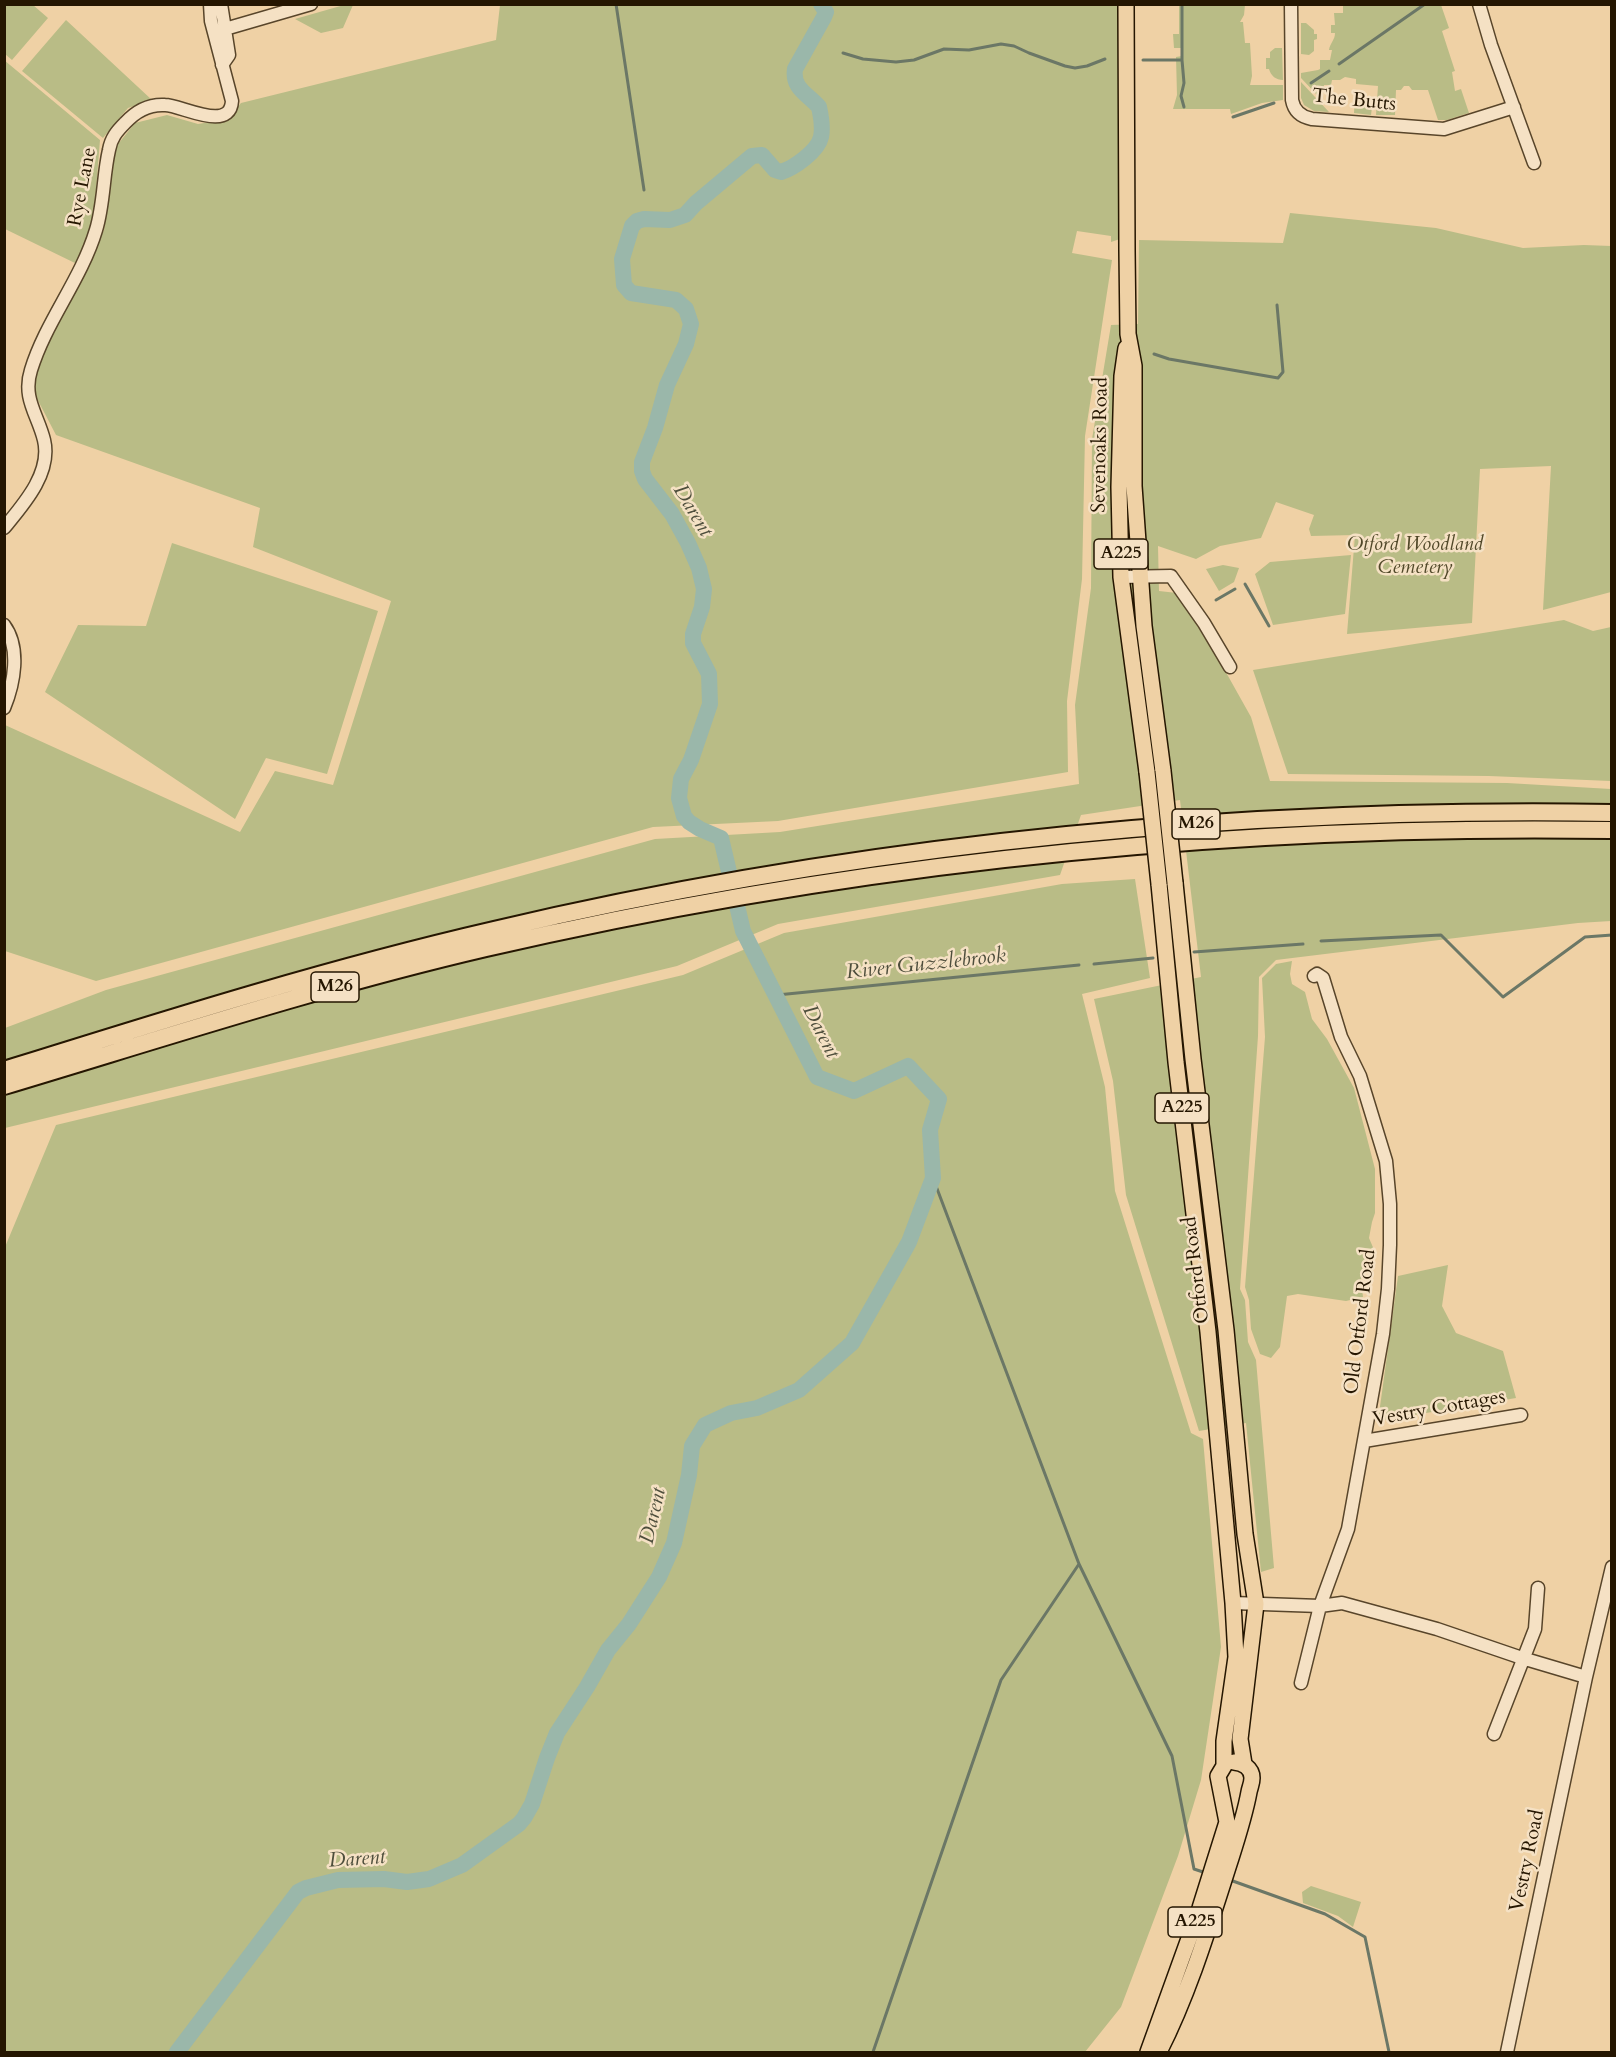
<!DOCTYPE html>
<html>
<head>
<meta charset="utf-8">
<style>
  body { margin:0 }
  #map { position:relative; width:1616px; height:2057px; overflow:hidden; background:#efd1a5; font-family:Cardo,serif }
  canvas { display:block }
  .frame { position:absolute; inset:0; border:6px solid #251601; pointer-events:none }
</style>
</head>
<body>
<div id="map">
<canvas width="1616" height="2057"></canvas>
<div class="frame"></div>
</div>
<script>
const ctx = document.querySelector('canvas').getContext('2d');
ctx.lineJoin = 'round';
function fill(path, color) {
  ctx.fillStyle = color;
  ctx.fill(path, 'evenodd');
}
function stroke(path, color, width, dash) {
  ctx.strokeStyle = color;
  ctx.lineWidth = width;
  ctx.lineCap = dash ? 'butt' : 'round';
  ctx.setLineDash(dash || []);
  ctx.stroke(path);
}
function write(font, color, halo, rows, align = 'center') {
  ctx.font = font + ' Cardo,serif';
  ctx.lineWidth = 5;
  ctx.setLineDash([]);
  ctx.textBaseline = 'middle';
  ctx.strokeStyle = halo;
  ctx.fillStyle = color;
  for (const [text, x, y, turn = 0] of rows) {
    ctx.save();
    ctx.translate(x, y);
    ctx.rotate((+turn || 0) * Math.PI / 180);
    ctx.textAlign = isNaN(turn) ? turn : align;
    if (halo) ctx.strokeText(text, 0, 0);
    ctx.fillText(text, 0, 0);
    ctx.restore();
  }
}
const green = new Path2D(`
  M4 5H33L48 18 12 60 5 54Z
  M344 5H353L343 28 321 33 295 19Z
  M500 5H1119L1120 239 1111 242V236L1077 231 1072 253 1112 260 1085 436 1082 579 1067 701 1068 772 778 821 653 827 96 981 5 951V725L240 832 275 771 333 785 391 601 253 547 260 508 56 435 32 389 46 346 104 230 114 149 135 123 167 115 198 124 227 119 241 103 496 40Z
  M1179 5H1245L1244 15 1240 22H1243L1245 43H1250L1252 76 1250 85H1283V100L1262 103 1231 114 1230 109H1173L1177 95 1176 57 1182 56 1181 48H1174L1173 34H1179Z
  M1343 5H1441L1449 28 1442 31 1455 71 1452 72 1455 91 1461 89 1469 113 1447 120H1438L1428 90H1412L1409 86H1404L1401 90H1396L1395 115H1376L1378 86 1356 84V79L1345 77 1340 80H1332L1331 85H1324L1323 92 1318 96 1301 78V73L1318 70 1320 69V60H1330L1332 50H1329C1330 43 1335 40 1335 33H1331V25H1335L1334 13H1343Z
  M66 20 152 100 128 108 103 138 22 71Z
  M1301 23H1306L1314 30V34H1317V39L1314 40V51L1309 55 1301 54Z
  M1282 48 1283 80C1276 80 1271 76 1269 69H1266V58H1270V52L1275 48Z
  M4 60 100 140 93 227 77 264 5 229Z
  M1301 82 1329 112 1314 111 1304 105 1301 98Z
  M1355 97H1361V100L1372 107 1371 115 1354 113Z
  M1290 213 1436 228 1523 248 1584 245 1611 246V592L1543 610 1551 466 1480 469 1472 623 1347 634 1355 535 1311 536 1309 529 1314 515 1276 502 1261 538 1220 546 1196 559 1158 546 1159 591 1177 593 1223 667 1251 717 1270 781 1507 783 1611 789V921L1578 923 1276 960 1259 977 1258 1036 1240 1289 1245 1300 1248 1342 1256 1360 1274 1568 1261 1572 1246 1423 1199 1431 1126 1195 1113 1081 1094 999 1201 977 1180 800 1081 815 1060 875 778 924 677 966 5 1128V1028L106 990 655 839 780 832 1079 784 1075 705 1091 588 1092 439 1111 325 1138 324 1139 240 1283 243Z
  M172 543 378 611 327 774 266 758 235 819 45 692 78 625 146 626Z
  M1351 555 1345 614 1273 625 1255 574 1270 562Z
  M1223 565 1239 568 1234 582 1219 591 1206 569Z
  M1564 620 1593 631 1611 627V781L1489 776 1288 774 1253 670Z
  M1135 879 1150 978 1082 994 1105 1087 1115 1191 1191 1433 1203 1439 1221 1647 1201 1780 1178 1856 1121 2007 1085 2052H5V1247L56 1125 683 975 784 933 1062 884Z
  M1292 961 1290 974 1292 984 1305 992 1312 1019 1327 1039 1354 1088 1375 1169V1213L1372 1222 1369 1238 1375 1252 1361 1279 1363 1297 1346 1301 1298 1294 1287 1296 1280 1347 1271 1358 1260 1354 1251 1329 1249 1300 1245 1287 1265 1037 1262 978 1276 964Z
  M1448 1265 1442 1306 1456 1333 1503 1351 1516 1398 1378 1421 1398 1276Z
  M1311 1886 1361 1902 1353 1927 1338 1916 1303 1903 1302 1892Z`);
const stream = new Path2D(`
  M616 4 644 190
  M1182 4V60L1184 83 1181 96 1184 107
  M843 53 863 59 896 62 914 60 944 49 969 50 1001 44 1014 46 1029 53 1065 66 1075 68 1087 66 1105 59
  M1143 60H1182
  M1339 64 1425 4
  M1311 83 1329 71
  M1233 117 1274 103
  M1154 354 1169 359 1278 378 1283 372 1277 305
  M1245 584 1269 626
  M1216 600 1235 589
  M1321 941 1441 935 1503 997 1585 937 1612 935
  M1194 952 1303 944
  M1094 964 1153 958
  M777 995 1079 965
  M1079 1564 1172 1756 1194 1869 1206 1873
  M1230 1880 1325 1914 1365 1937 1389 2052
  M873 2052 1001 1680 1079 1564 933 1178`);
const river = new Path2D(`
  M177 2052 298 1892 306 1888 338 1880 384 1879 407 1882 429 1879 462 1865 519 1824 524 1818 532 1804 547 1758 557 1733 587 1687 608 1650 629 1624 659 1577 674 1543 689 1475 692 1446 705 1425 731 1413 757 1408 799 1390 852 1343 909 1242 933 1178 930 1130 939 1099 908 1066 854 1091 817 1077 743 931 721 838 700 829 689 822 684 816 679 798 681 779 691 760 710 704 709 674 693 643V634L702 607 704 589 699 568 688 543 672 514 645 479 642 471V462L655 428 667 385 686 344 691 324 686 309 676 300 631 293 624 285 622 259 632 226 637 221 644 219 670 220 685 215 696 203 752 156 762 155 775 170 781 172C794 168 818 151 821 137 823 128 821 116 819 107 808 94 792 89 795 69L824 17 826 12 821 4`);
const minor = new Path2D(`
  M221 4 229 55 222 65
  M1291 4 1292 100C1294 111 1301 117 1312 119L1444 129 1514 107
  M1479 4 1491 45 1534 163
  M225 29 311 4
  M4 528C23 505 52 473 44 440 38 415 22 398 31 370 46 321 81 280 96 230 104 204 103 176 109 150 111 138 117 131 125 123 135 112 149 104 165 105 181 105 230 133 232 101L211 21 210 4
  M1121 577 1171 576 1204 623 1230 667
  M4 625C21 648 14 684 4 708
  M1364 1441 1521 1415
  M1233 1603 1320 1606 1342 1603 1437 1629 1522 1658 1586 1677
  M1301 1683 1320 1606 1348 1529 1383 1334 1388 1289 1390 1245V1204L1386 1161 1360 1076 1341 1037 1323 978 1317 974 1314 976
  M1494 1734 1535 1629 1538 1588
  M1507 2052 1586 1677 1612 1567`);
const major = new Path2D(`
  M1126 4 1127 250 1128 334 1134 366V486L1144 626 1163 771
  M1126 348 1122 376 1119 487 1121 577 1147 772
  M1175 883 1193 1059 1226 1330 1245 1534 1256 1604 1240 1739 1244 1764
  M1148 2052 1200 1908 1227 1822 1218 1776 1224 1766V1741L1236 1657 1233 1603 1208 1332 1176 1062 1159 884
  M1159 2052C1190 1991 1210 1923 1231 1858 1238 1836 1245 1814 1249 1792 1250 1787 1252 1783 1252 1778 1252 1768 1243 1763 1234 1762`);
const highway = new Path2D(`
  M4 1070C167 1019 329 968 494 930 860 844 1236 807 1612 813
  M4 1086C164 1038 323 986 486 948 856 862 1232 824 1612 830`);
const majorBridge = new Path2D(`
  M1163 771 1175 883
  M1147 772 1159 884`);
const shields = [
  [1121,554,54],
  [1196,824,48],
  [335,987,48],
  [1182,1108,54],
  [1195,1922,54]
];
const shieldNames = [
  ["A225",1121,554],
  ["M26",1196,824],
  ["M26",335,987],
  ["A225",1182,1108],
  ["A225",1195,1922]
];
const streetNames = [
  ["The Butts",1354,101,6],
  ["Rye Lane",83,187,-79],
  ["Sevenoaks Road",1101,445,-89],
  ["Otford Road",1197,1270,-97],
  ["Old Otford Road",1361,1322,-83],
  ["Vestry Cottages",1439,1409,-10],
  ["Vestry Road",1528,1861,-78]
];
const parkNames = [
  ["Otford Woodland",1415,545],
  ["Cemetery",1415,568]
];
const waterNames = [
  ["Darent",692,511,59],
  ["River Guzzlebrook",926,965,-6],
  ["Darent",820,1032,63],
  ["Darent",654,1516,-77],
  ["Darent",357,1860,-4]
];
fill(green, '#b9bc86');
stroke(stream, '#6b7766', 3);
stroke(river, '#9ab7aa', 16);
stroke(minor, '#58452a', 15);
stroke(major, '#251601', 18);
stroke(highway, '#251601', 20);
stroke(minor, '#f5e1c4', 12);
stroke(major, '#efd1a5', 15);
stroke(highway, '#efd1a5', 16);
stroke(majorBridge, '#251601', 18, []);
stroke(majorBridge, '#efd1a5', 15);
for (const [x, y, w] of shields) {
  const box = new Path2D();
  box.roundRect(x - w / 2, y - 15, w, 30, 4.5);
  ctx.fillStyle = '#f5e1c4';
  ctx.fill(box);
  stroke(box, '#251601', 1.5);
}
write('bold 18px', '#251601', null, shieldNames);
write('20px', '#251601', '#f5e1c4', streetNames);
write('italic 20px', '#514829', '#f5e1c4', parkNames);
write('italic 21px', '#4e4e3c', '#f5e1c4', waterNames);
</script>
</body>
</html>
